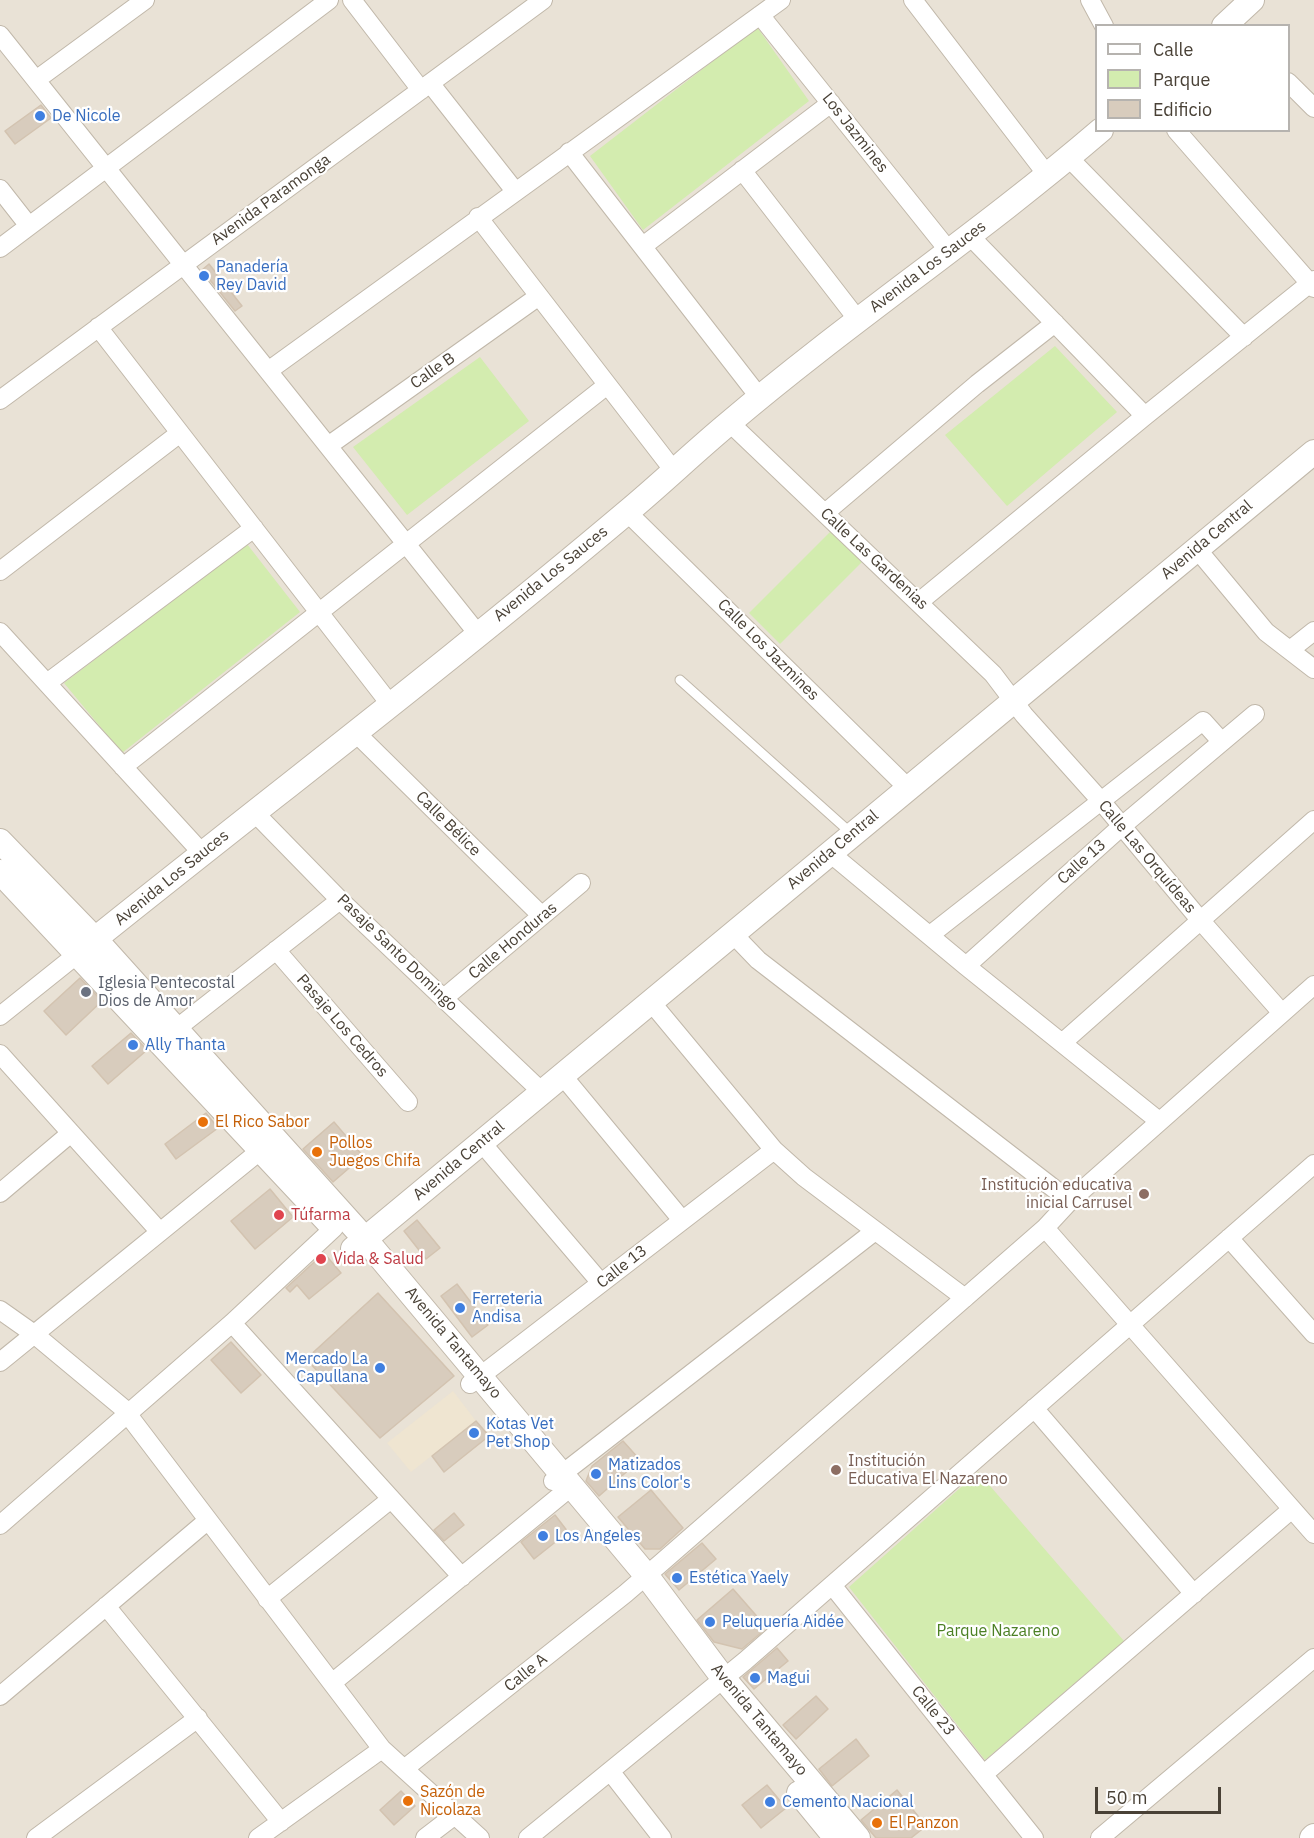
<!DOCTYPE html>
<html>
<head>
<meta charset="utf-8">
<style>
  body { margin:0 }
  #map { position:relative; width:1314px; height:1838px; overflow:hidden; background:#f5f1e8; font-family:"IBM Plex Sans",sans-serif }
  canvas { display:block }
  .legend { position:absolute; left:1095px; top:24px; width:195px; height:108px; box-sizing:border-box; background:#fff; border:2px solid #b6b3af; margin:0; padding:8px 10px; list-style:none; font-size:18px; color:#494136 }
  .legend li { display:flex; align-items:center; gap:12px; height:30px }
  .legend b { width:30px; border:2px solid #b6b3af }
  .scale { position:absolute; left:1095px; top:1787px; width:126px; height:27px; box-sizing:border-box; border:3px solid #494136; border-top:0; padding-left:8px; font-size:18px; line-height:21px; white-space:nowrap; color:#494136; -webkit-text-stroke:4px #fff; paint-order:stroke }
</style>
</head>
<body>
<div id="map">
<canvas width="1314" height="1838"></canvas>
<ul class="legend">
<li><b style="height:8px;background:#fff"></b>Calle</li>
<li><b style="height:16px;background:#d3ecaf"></b>Parque</li>
<li><b style="height:16px;background:#d8ccbd"></b>Edificio</li>
</ul>
<div class="scale">50 m</div>
</div>
<script>
const ctx = document.querySelector('canvas').getContext('2d');
ctx.lineJoin = 'round';
function fill(path, color) {
  ctx.fillStyle = color;
  ctx.fill(path, 'evenodd');
}
function stroke(path, color, width, dash) {
  ctx.strokeStyle = color;
  ctx.lineWidth = width;
  ctx.lineCap = dash ? 'butt' : 'round';
  ctx.setLineDash(dash || []);
  ctx.stroke(path);
}
function write(font, color, halo, rows, align = 'center') {
  ctx.font = font + ' "IBM Plex Sans",sans-serif';
  ctx.lineWidth = 4.5;
  ctx.setLineDash([]);
  ctx.textBaseline = 'middle';
  ctx.strokeStyle = halo;
  ctx.fillStyle = color;
  for (const [text, x, y, turn = 0] of rows) {
    ctx.save();
    ctx.translate(x, y);
    ctx.rotate((+turn || 0) * Math.PI / 180);
    ctx.textAlign = isNaN(turn) ? turn : align;
    if (halo) ctx.strokeText(text, 0, 0);
    ctx.fillText(text, 0, 0);
    ctx.restore();
  }
}
const residential = new Path2D(`
  M0 0H1314V1838H0ZM1096 26H1288V130H1096Z`);
const education = new Path2D(`
  M453 1391 476 1421 411 1472 387 1443Z`);
const green = new Path2D(`
  M757 27 809 101 643 230 590 156Z
  M1055 346 1117 412 1007 506 945 435Z
  M480 357 529 421 407 515 353 447Z
  M832 530 863 561 780 644 749 613Z
  M247 544 300 612 122 753 64 683Z
  M978 1472 1124 1641 985 1760 849 1587Z`);
const building = new Path2D(`
  M41 105 51 118 15 144 5 131Z
  M209 264 242 306 235 311 202 270Z
  M80 978 102 1001 66 1035 44 1011Z
  M131 1033 147 1050 108 1084 92 1066Z
  M206 1113 218 1128 176 1159 165 1144Z
  M334 1122 363 1156 333 1182 303 1149Z
  M270 1189 293 1217 255 1249 231 1221Z
  M417 1220 440 1248 426 1259 404 1231Z
  M324 1253 341 1273 309 1299 297 1285 290 1292 286 1288Z
  M457 1284 488 1325 472 1337 441 1296Z
  M378 1293 454 1376 380 1438 306 1359Z
  M231 1342 261 1375 241 1393 211 1360Z
  M476 1421 489 1436 444 1472 432 1456Z
  M623 1441 640 1460 599 1496 586 1481 592 1466Z
  M651 1490 683 1528 660 1549H645L618 1517Z
  M454 1513 464 1525 444 1541 434 1530Z
  M555 1515 568 1532 534 1559 521 1542Z
  M702 1543 716 1559 679 1590 665 1574Z
  M733 1589 761 1621 756 1625 762 1632 742 1649 714 1642 697 1620Z
  M777 1648 788 1661 754 1689 743 1677Z
  M816 1696 828 1709 796 1739 783 1725Z
  M856 1739 869 1756 832 1786 819 1769Z
  M767 1785 786 1808 761 1828 742 1805Z
  M897 1790 926 1826 911 1838H876L861 1820Z
  M401 1791 415 1806 394 1825 380 1810Z`);
const service = new Path2D(`
  M680 680 852 834`);
const minor = new Path2D(`
  M352 0 421 90
  M913 0 1048 176
  M1090 0 1104 26
  M760 15 949 251
  M0 35 478 634
  M36 80 145 0
  M1288 82 1314 108
  M430 83 515 191
  M1176 130 1314 288
  M569 152 760 398
  M1069 158 1244 337
  M742 170 858 320
  M0 189 29 226
  M478 217 674 471
  M969 235 1145 416
  M643 246 831 103
  M0 248 329 0
  M98 327 390 704
  M268 371 781 0
  M0 400 543 0
  M729 422 993 674 1024 715 1101 801 1201 921 1282 1013
  M328 446 539 296
  M627 512 908 788
  M825 513 977 384 1055 323
  M1197 549 1266 632 1314 669
  M0 571 180 433
  M919 602 1145 416 1314 280
  M0 632 202 853
  M1290 650 1314 631
  M47 683 254 528
  M355 732 542 916
  M123 767 606 386
  M254 812 340 900 542 1092
  M830 853 966 966 1159 1121
  M733 934 758 960 1070 1201
  M930 935 1203 721 1221 741
  M276 950 408 1102
  M966 966 1122 826 1255 714
  M444 998 581 883
  M651 1002 774 1150 804 1177 965 1298
  M0 1016 85 948
  M176 1029 340 900
  M1062 1043 1314 820
  M0 1054 160 1232
  M562 1075 682 1220
  M481 1142 601 1283
  M0 1193 71 1133
  M1045 1228 1314 1534
  M1229 1238 1314 1334
  M0 1310 34 1334 123 1408 382 1749 480 1838
  M232 1323 462 1577
  M0 1362 261 1150
  M470 1384 774 1150
  M1034 1408 1194 1594
  M553 1481 875 1231
  M0 1525 232 1323 334 1228
  M832 1585 1034 1838
  M267 1599 391 1499
  M106 1606 281 1822
  M332 1683 572 1486
  M0 1696 207 1521
  M404 1769 625 1594 661 1563 1045 1228 1070 1201 1314 985
  M610 1771 662 1838
  M984 1774 1292 1509
  M36 1838 198 1718
  M258 1838 382 1749
  M425 1838 455 1815
  M528 1838 745 1661 1314 1164
  M1100 1838 1314 1658`);
const tertiary = new Path2D(`
  M1224 26 1252 0
  M0 841 95 939 365 1239 646 1575 724 1679 858 1838
  M0 872 331 1225
  M95 939C272 797 453 659 626 513 661 484 694 452 729 423 849 321 981 233 1101 130
  M353 1249 1314 452
  M799 1793 836 1838
  M1312 1838 1314 1836`);
const markers = [
  [40,116,6,"#3f7fe0"],
  [204,276,6,"#3f7fe0"],
  [86,992,6,"#6b7280"],
  [133,1045,6,"#3f7fe0"],
  [203,1122,6,"#e8710a"],
  [317,1152,6,"#e8710a"],
  [1144,1194,6,"#8d6e63"],
  [279,1215,6,"#e0444e"],
  [321,1259,6,"#e0444e"],
  [460,1308,6,"#3f7fe0"],
  [380,1368,6,"#3f7fe0"],
  [474,1433,6,"#3f7fe0"],
  [836,1470,6,"#8d6e63"],
  [596,1474,6,"#3f7fe0"],
  [543,1536,6,"#3f7fe0"],
  [677,1578,6,"#3f7fe0"],
  [710,1622,6,"#3f7fe0"],
  [755,1678,6,"#3f7fe0"],
  [408,1801,6,"#e8710a"],
  [770,1802,6,"#3f7fe0"],
  [877,1823,6,"#e8710a"]
];
const shopNames = [
  ["De Nicole",52,116],
  ["Panadería",216,267],
  ["Rey David",216,285],
  ["Ally Thanta",145,1045],
  ["Ferreteria",472,1299],
  ["Andisa",472,1317],
  ["Mercado La",368,1359,"right"],
  ["Capullana",368,1377,"right"],
  ["Kotas Vet",486,1424],
  ["Pet Shop",486,1442],
  ["Matizados",608,1465],
  ["Lins Color's",608,1483],
  ["Los Angeles",555,1536],
  ["Estética Yaely",689,1578],
  ["Peluquería Aidée",722,1622],
  ["Magui",767,1678],
  ["Cemento Nacional",782,1802]
];
const streetNames = [
  ["Los Jazmines",855,133,52],
  ["Avenida Paramonga",271,200,-36],
  ["Avenida Los Sauces",928,267,-37],
  ["Calle B",433,371,-35],
  ["Avenida Central",1207,540,-40],
  ["Calle Las Gardenias",874,559,43],
  ["Avenida Los Sauces",551,574,-39],
  ["Calle Los Jazmines",768,650,45],
  ["Calle Bélice",448,824,45],
  ["Avenida Central",833,850,-40],
  ["Calle Las Orquídeas",1147,857,50],
  ["Calle 13",1082,862,-42],
  ["Avenida Los Sauces",172,878,-39],
  ["Calle Honduras",513,941,-40],
  ["Pasaje Santo Domingo",397,953,44],
  ["Pasaje Los Cedros",342,1026,49],
  ["Avenida Central",459,1161,-40],
  ["Calle 13",622,1267,-38],
  ["Avenida Tantamayo",453,1343,50],
  ["Calle A",526,1673,-39],
  ["Calle 23",933,1711,51],
  ["Avenida Tantamayo",759,1720,50]
];
const worshipNames = [
  ["Iglesia Pentecostal",98,983],
  ["Dios de Amor",98,1001]
];
const foodNames = [
  ["El Rico Sabor",215,1122],
  ["Pollos",329,1143],
  ["Juegos Chifa",329,1161],
  ["Sazón de",420,1792],
  ["Nicolaza",420,1810],
  ["El Panzon",889,1823]
];
const educationNames = [
  ["Institución educativa",1132,1185],
  ["inicial Carrusel",1132,1203],
  ["Institución",848,1461,"left"],
  ["Educativa El Nazareno",848,1479,"left"]
];
const healthNames = [
  ["Túfarma",291,1215],
  ["Vida & Salud",333,1259]
];
const parkNames = [
  ["Parque Nazareno",998,1631]
];
fill(residential, '#e9e2d6');
fill(education, '#efe5d1');
fill(green, '#d3ecaf');
fill(building, '#d8ccbd');
stroke(building, '#d3c3b0', 1.5);
stroke(service, '#c1b8aa', 11);
stroke(minor, '#c1b8aa', 20);
stroke(tertiary, '#c1b8aa', 26);
stroke(service, '#fff', 9);
stroke(minor, '#fff', 18);
stroke(tertiary, '#fff', 24);
for (const [x, y, r, color] of markers) {
  const dot = new Path2D();
  dot.arc(x, y, r, 0, 2 * Math.PI);
  ctx.fillStyle = color;
  ctx.fill(dot);
  stroke(dot, '#fff', 2);
}
write('16px', '#366cbe', '#fff', shopNames, 'left');
write('16px', '#494136', '#fff', streetNames);
write('16px', '#5b616d', '#fff', worshipNames, 'left');
write('16px', '#c56008', '#fff', foodNames, 'left');
write('16px', '#785e54', '#fff', educationNames, 'right');
write('16px', '#be3a42', '#fff', healthNames, 'left');
write('16px', '#4c8025', '#fff', parkNames);
</script>
</body>
</html>
